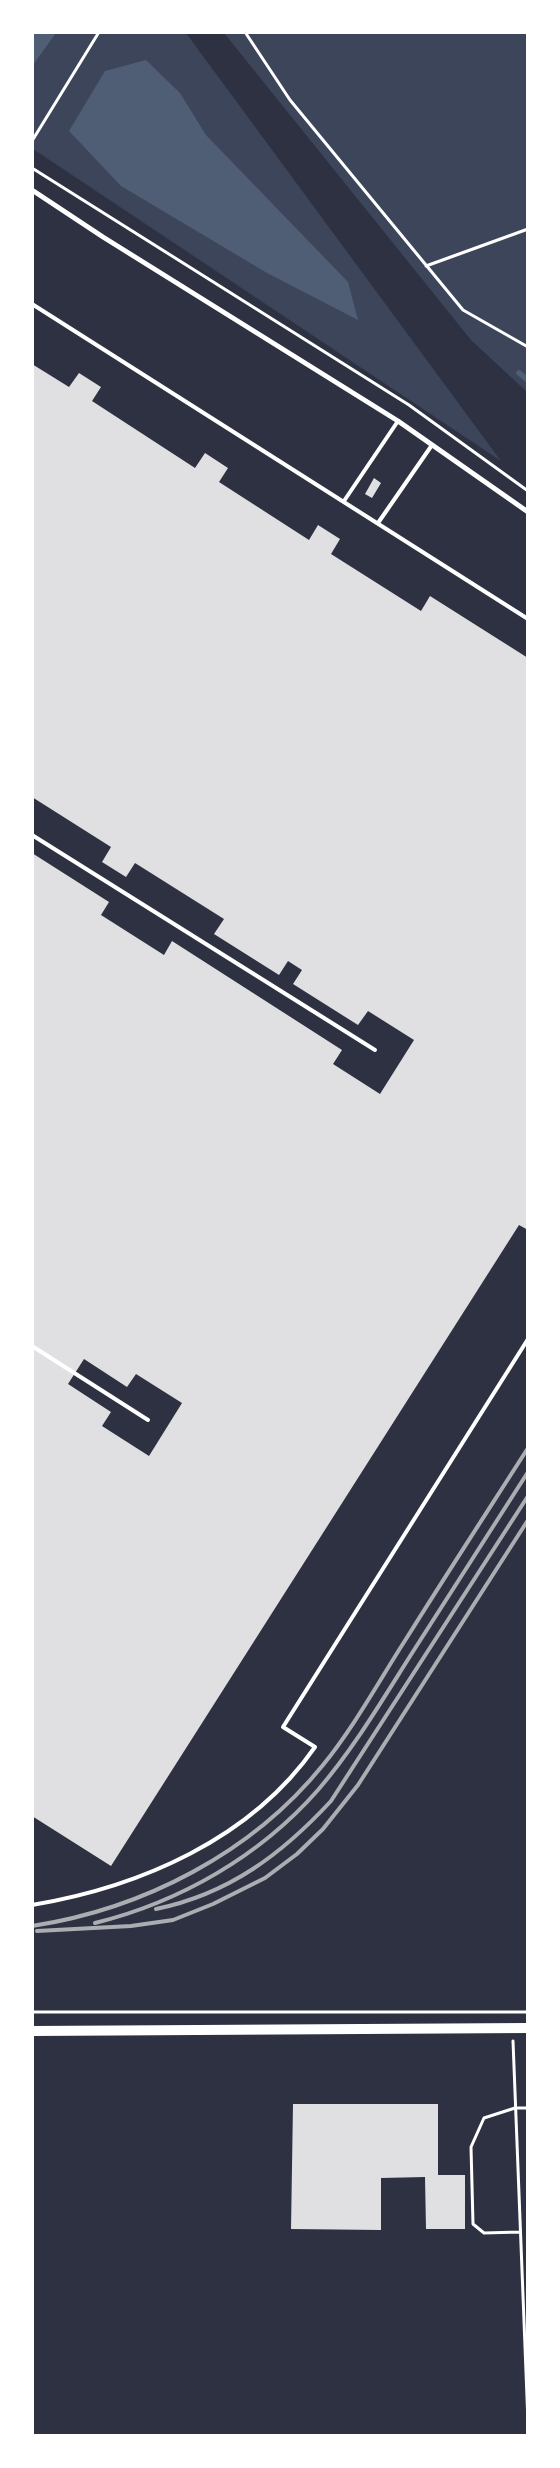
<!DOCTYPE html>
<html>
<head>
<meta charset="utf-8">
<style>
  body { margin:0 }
  #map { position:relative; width:560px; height:2468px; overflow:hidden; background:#2d3142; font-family:"Fira Sans Condensed",sans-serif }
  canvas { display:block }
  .frame { position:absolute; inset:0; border:34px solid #fff; pointer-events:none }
</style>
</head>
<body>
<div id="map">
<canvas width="560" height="2468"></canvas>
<div class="frame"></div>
</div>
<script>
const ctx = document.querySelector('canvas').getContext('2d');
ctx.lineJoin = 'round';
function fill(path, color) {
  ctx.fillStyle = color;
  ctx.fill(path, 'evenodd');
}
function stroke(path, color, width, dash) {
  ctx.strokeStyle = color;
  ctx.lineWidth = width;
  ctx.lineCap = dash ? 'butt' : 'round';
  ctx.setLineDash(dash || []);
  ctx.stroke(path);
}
const green = new Path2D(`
  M32 33H186L501 461 33 149Z
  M224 33H527V392L471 340Z`);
const water = new Path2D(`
  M33 32 56 33 33 65 32 33Z
  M146 60 180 93 206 135 348 282 358 320 267 273 121 186 69 131 105 71Z`);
const stream = new Path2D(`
  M519 373 528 380`);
const building = new Path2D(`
  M32 364 69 387 79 373 101 387 92 401 195 468 205 453 228 468 219 482 309 540 318 525 340 539 331 554 421 611 430 596 528 658V1230L519 1225 111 1866 32 1816V853L109 902 101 915 164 955 172 941 342 1050 333 1064 380 1094 414 1040 368 1011 358 1025 293 984 302 970 288 961 279 975 214 934 224 919 135 863 126 877 102 862 111 847 32 797ZM84 1359 127 1387 136 1374 182 1403 149 1456 102 1426 111 1412 68 1384Z
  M374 478 381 483 372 498 365 494Z
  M293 2104H438V2175H465V2229H426L425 2177 381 2178V2230L291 2229Z`);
const path = new Path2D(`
  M245 32 290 100 463 310 528 347
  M32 141 99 32
  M32 168 409 405 528 491
  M426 266 528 229
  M32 2012H528
  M513 2041 528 2423
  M520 2232 484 2233 473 2224 471 2147 484 2118 515 2108H528`);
const service = new Path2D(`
  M32 304 528 619
  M344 501 398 421
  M378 523 432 445
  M32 835 375 1050
  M32 1346 148 1420
  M32 1905C140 1887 251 1839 315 1747L283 1727 528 1339`);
const minor = new Path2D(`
  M32 190 103 237 398 421 528 512`);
const secondary = new Path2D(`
  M32 2031 528 2028`);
const rail = new Path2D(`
  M156 1909C229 1894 282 1854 331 1801L528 1496
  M95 1923C180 1902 260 1856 318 1790 355 1747 384 1697 414 1650 452 1590 490 1531 528 1472
  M32 1926C143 1909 252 1853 323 1765 354 1727 379 1681 406 1639 446 1575 487 1512 528 1448
  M37 1931 131 1926 173 1920 213 1904 265 1878 297 1854 323 1829 358 1785 528 1520`);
fill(green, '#3c4559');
fill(water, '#4f5d75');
stroke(stream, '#4f5d75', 5.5);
fill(building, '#e0e0e3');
stroke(path, '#fff', 3);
stroke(service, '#fff', 4);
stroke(minor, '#fff', 5);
stroke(secondary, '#fff', 10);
stroke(rail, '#abadb3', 4);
</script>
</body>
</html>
